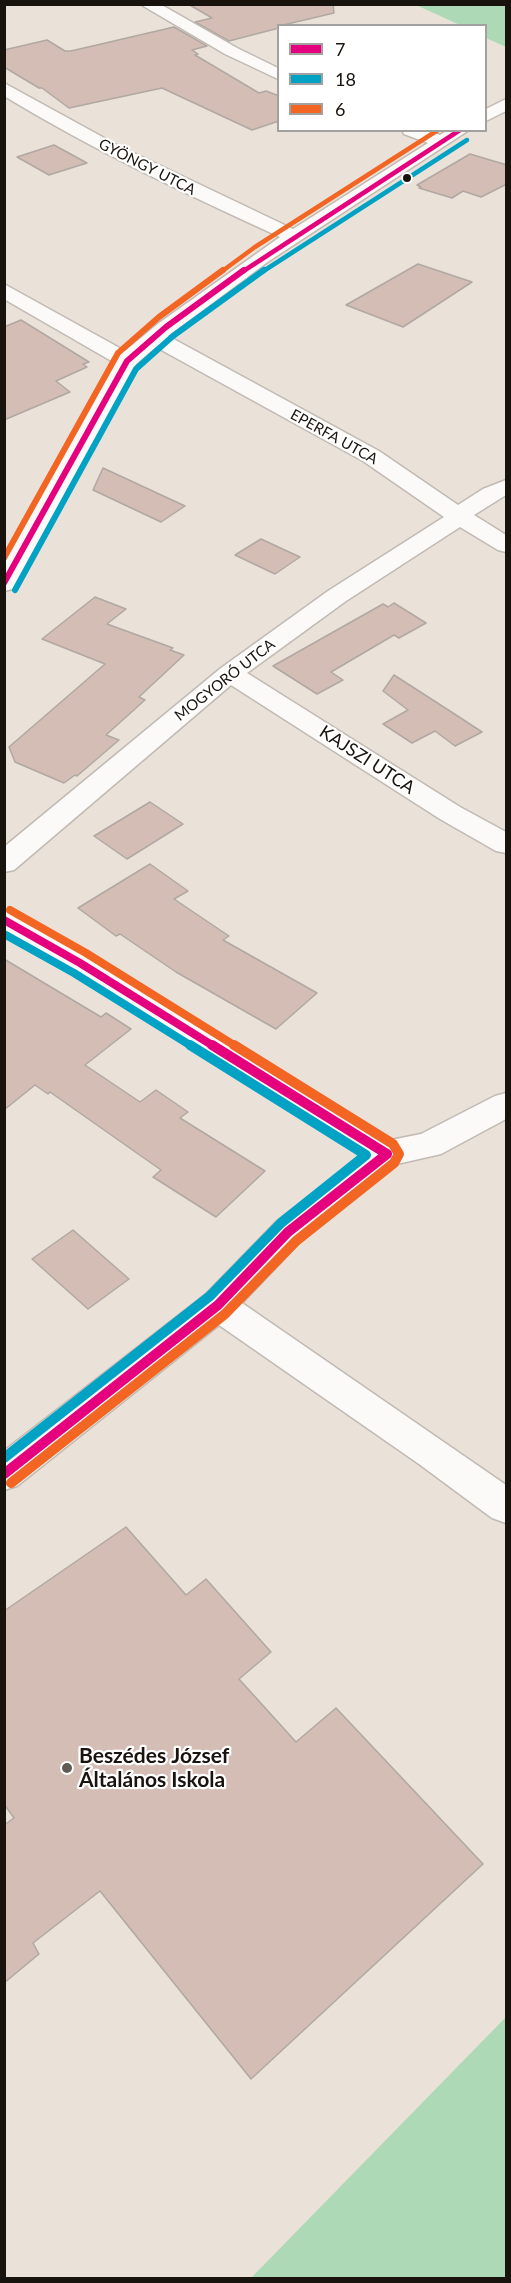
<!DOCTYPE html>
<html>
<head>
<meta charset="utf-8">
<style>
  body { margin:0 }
  #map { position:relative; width:511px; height:2283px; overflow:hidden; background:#eae1d9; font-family:Lato,sans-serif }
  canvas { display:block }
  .frame { position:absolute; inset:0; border:6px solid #19130e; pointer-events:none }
  .legend { position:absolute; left:277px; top:24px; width:210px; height:108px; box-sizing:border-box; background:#fff; border:2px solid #a3a19f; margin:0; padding:8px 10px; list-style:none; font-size:18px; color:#19130e }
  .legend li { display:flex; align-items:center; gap:12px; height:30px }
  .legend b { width:30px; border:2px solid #a3a19f }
</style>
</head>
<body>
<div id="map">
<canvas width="511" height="2283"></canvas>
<div class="frame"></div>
<ul class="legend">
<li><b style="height:8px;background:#e5007d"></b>7</li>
<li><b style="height:8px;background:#01a2c4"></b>18</li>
<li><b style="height:8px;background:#f26522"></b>6</li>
</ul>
</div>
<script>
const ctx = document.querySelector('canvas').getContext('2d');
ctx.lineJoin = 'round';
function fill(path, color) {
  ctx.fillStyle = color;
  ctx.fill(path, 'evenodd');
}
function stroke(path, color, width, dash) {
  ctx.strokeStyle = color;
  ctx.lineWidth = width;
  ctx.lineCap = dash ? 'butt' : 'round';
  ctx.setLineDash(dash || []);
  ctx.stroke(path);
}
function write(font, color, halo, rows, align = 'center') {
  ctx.font = font + ' Lato,sans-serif';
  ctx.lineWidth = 4.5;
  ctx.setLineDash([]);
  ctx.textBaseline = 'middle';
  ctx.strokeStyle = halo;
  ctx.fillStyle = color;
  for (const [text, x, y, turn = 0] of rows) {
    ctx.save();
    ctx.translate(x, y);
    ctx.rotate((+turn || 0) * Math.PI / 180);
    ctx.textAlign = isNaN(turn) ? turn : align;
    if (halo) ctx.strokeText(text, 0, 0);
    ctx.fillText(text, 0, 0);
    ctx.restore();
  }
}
const green = new Path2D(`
  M416 5H506V47L486 38V26L460 25Z
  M506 2017V2278H251Z`);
const building = new Path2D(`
  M188 4H333L334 13 279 26V28L229 41 195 22 212 18Z
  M174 27 207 46 192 50 198 54 195 55 259 93 266 91 279 96V121L252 130 162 88 69 108 42 88H39L4 67V50L47 40 65 51H71Z
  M54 145 87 163 49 175 17 157Z
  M470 154 507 165V184L481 197 463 191 452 198 419 188 421 187 417 185Z
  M418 264 472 282 403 327 346 305Z
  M21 320 89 362 83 364 87 367 56 381 70 392 4 420V327Z
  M103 468 185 506 161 522 93 490Z
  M261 539 300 557 275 574 235 555Z
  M95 597 126 609 107 624 173 648 170 650 184 655 139 697 145 700 106 735 119 740 77 776 75 775 64 783 15 762 9 747 105 664 42 639Z
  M394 603 426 623 399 638 394 635 331 672 343 680 317 694 273 666 383 604 388 607Z
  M394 675 453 713 482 732 455 746 435 731 412 743 383 724 408 710 383 691Z
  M150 802 183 824 127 859 94 836Z
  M150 864 188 891 174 899 229 936 223 940 317 993 276 1029 176 972 120 934 116 936 78 908Z
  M4 959 101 1017 106 1013 131 1029 85 1065 140 1102 156 1090 188 1112 180 1118 265 1171 216 1217 153 1177 161 1170 50 1092 48 1094 35 1085 4 1110Z
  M73 1230 129 1279 88 1309 32 1259Z
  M126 1527 186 1595 206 1579 271 1652 239 1679 296 1742 336 1708 483 1864 251 2079 100 1891 33 1943 39 1954 4 1983V1825L14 1818 4 1804V1611Z`);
const minor = new Path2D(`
  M140 4H160L237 48 278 68V79L225 54Z
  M4 83 117 145 293 229 428 143 404 134 402 130H427L440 135 448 130H469L269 261 168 336 379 451 458 505 483 489 506 480V495L474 515 506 535V552L498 550 460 527 346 601 247 673 460 807 506 832V853L496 851 440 819 231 685 14 870 4 872V847L221 668 328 591 444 517 363 461 156 347 136 364 16 584 13 589 4 591V561L115 363 4 299V284L125 351 159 323 280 237C186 194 93 150 4 96Z
  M506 99V111L486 121V109Z
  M4 910 14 913 91 956 391 1140 421 1134 495 1096 506 1093V1119L441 1154 397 1164 300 1242 242 1303 506 1485V1523L492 1518 419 1464 219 1325 17 1486 4 1490V1451L205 1295 276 1222 363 1155 69 970 4 933Z`);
const bus1Far3 = new Path2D(`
  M242 272 460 130`);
const bus1Far2 = new Path2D(`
  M4 583 127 361 166 327 244 270`);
const bus1Far1 = new Path2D(`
  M4 920 80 963 215 1047`);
const bus1 = new Path2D(`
  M212 1045 387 1154
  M4 1474 218 1305 288 1232 387 1154`);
const bus2Far3 = new Path2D(`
  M262 272 467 140`);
const bus2Far2 = new Path2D(`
  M15 590 136 369 173 336 264 270`);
const bus2Far1 = new Path2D(`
  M4 934 74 973 193 1047`);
const bus2 = new Path2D(`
  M4 1458 210 1296 281 1223 366 1155 190 1045`);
const bus3Far3 = new Path2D(`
  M221 272 255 247 438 130`);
const bus3Far2 = new Path2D(`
  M4 558 118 353 159 317 223 270`);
const bus3Far1 = new Path2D(`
  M10 910 86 953 237 1047`);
const bus3 = new Path2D(`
  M11 1483 225 1314 296 1241 394 1163 399 1154 393 1144 234 1045`);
const markers = [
  [407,178,5,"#19130e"],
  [67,1768,6,"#625b55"]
];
const farStreetnames = [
  ["GYÖNGY UTCA",147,167,27],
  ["EPERFA UTCA",334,437,29],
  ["MOGYORÓ UTCA",225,680,-38]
];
const streetNames = [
  ["KAJSZI UTCA",367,760,33]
];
const nearPoinames = [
  ["Beszédes József",79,1756],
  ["Általános Iskola",79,1780]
];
fill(green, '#aed9b7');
fill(building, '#d3bdb4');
stroke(building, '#b0a8a3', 1.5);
stroke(minor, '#c1bab3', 3);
fill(minor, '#fcfaf9');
stroke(bus1Far3, '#e5007d', 4.5);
stroke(bus1Far2, '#e5007d', 6);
stroke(bus1Far1, '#e5007d', 8);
stroke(bus1, '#e5007d', 10);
stroke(bus2Far3, '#01a2c4', 4.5);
stroke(bus2Far2, '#01a2c4', 6);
stroke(bus2Far1, '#01a2c4', 8);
stroke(bus2, '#01a2c4', 10);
stroke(bus3Far3, '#f26522', 4.5);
stroke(bus3Far2, '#f26522', 6);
stroke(bus3Far1, '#f26522', 8);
stroke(bus3, '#f26522', 10);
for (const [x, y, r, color] of markers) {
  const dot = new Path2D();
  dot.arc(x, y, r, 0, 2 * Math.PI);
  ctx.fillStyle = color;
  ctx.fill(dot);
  stroke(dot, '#fff', 2);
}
write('15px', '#19130e', '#fff', farStreetnames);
write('18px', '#19130e', '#fff', streetNames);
write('bold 21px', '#19130e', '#fff', nearPoinames, 'left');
</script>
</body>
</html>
